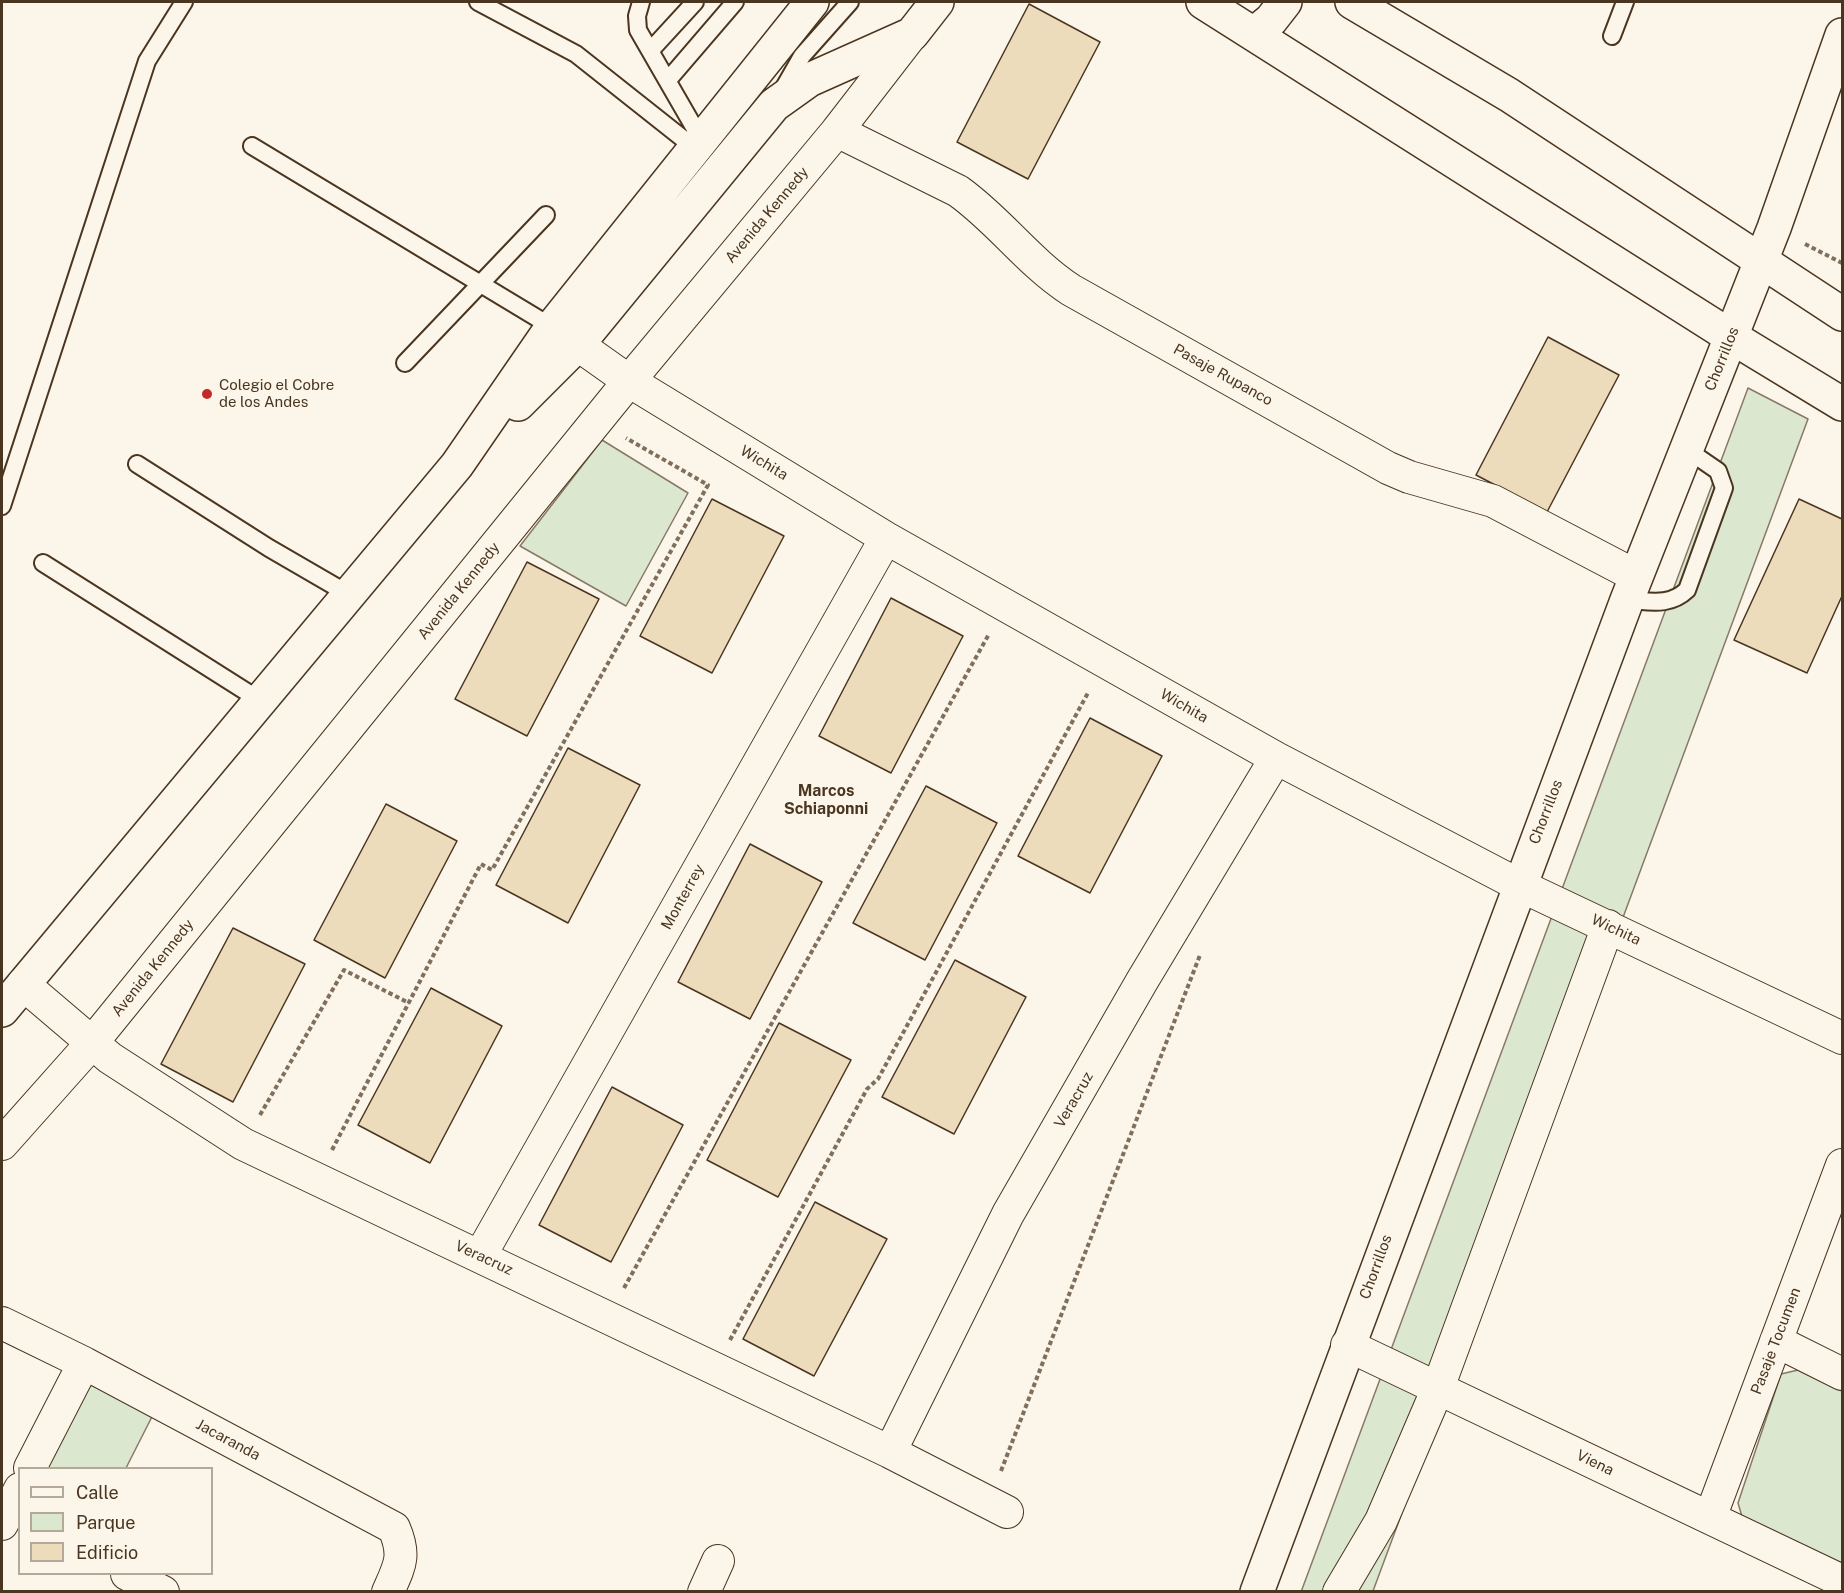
<!DOCTYPE html>
<html>
<head>
<meta charset="utf-8">
<style>
  body { margin:0 }
  #map { position:relative; width:1844px; height:1593px; overflow:hidden; background:#fbf6e9; font-family:"Public Sans",sans-serif }
  canvas { display:block }
  .frame { position:absolute; inset:0; border:3px solid #4a3520; pointer-events:none }
  .legend { position:absolute; left:18px; top:1467px; width:195px; height:108px; box-sizing:border-box; background:#fbf6e9; border:2px solid #b4a999; margin:0; padding:8px 10px; list-style:none; font-size:18px; color:#4a3520 }
  .legend li { display:flex; align-items:center; gap:12px; height:30px }
  .legend b { width:30px; border:2px solid #b4a999 }
</style>
</head>
<body>
<div id="map">
<canvas width="1844" height="1593"></canvas>
<div class="frame"></div>
<ul class="legend">
<li><b style="height:8px;background:#fbf6e9"></b>Calle</li>
<li><b style="height:16px;background:#dce7d0"></b>Parque</li>
<li><b style="height:16px;background:#ecdcbc"></b>Edificio</li>
</ul>
</div>
<script>
const ctx = document.querySelector('canvas').getContext('2d');
ctx.lineJoin = 'round';
function fill(path, color) {
  ctx.fillStyle = color;
  ctx.fill(path, 'evenodd');
}
function stroke(path, color, width, dash) {
  ctx.strokeStyle = color;
  ctx.lineWidth = width;
  ctx.lineCap = dash ? 'butt' : 'round';
  ctx.setLineDash(dash || []);
  ctx.stroke(path);
}
function write(font, color, halo, rows, align = 'center') {
  ctx.font = font + ' "Public Sans",sans-serif';
  ctx.lineWidth = 4.5;
  ctx.setLineDash([]);
  ctx.textBaseline = 'middle';
  ctx.strokeStyle = halo;
  ctx.fillStyle = color;
  for (const [text, x, y, turn = 0] of rows) {
    ctx.save();
    ctx.translate(x, y);
    ctx.rotate((+turn || 0) * Math.PI / 180);
    ctx.textAlign = isNaN(turn) ? turn : align;
    if (halo) ctx.strokeText(text, 0, 0);
    ctx.fillText(text, 0, 0);
    ctx.restore();
  }
}
const green = new Path2D(`
  M1748 388 1808 419 1373 1591 1301 1592Z
  M602 440 688 493 626 606 520 546Z
  M99 1361 164 1393 126 1468H44Z
  M1798 1370 1842 1391V1565L1743 1520 1738 1503 1781 1374Z`);
const building = new Path2D(`
  M1029 4 1100 42 1028 179 957 142Z
  M1548 337 1619 375 1547 512 1476 475Z
  M712 499 784 536 712 673 640 636Z
  M1799 499 1842 519V596L1807 673 1734 640Z
  M527 562 599 599 527 736 455 699Z
  M891 598 963 636 891 773 819 736Z
  M1090 718 1162 756 1090 893 1018 856Z
  M568 748 640 785 568 923 496 885Z
  M926 786 997 823 925 960 853 923Z
  M386 804 457 841 385 978 314 940Z
  M750 844 822 882 750 1019 678 982Z
  M233 928 305 964 233 1102 161 1064Z
  M955 960 1026 997 954 1134 882 1097Z
  M431 988 502 1026 430 1163 358 1125Z
  M779 1023 851 1060 778 1197 707 1160Z
  M612 1087 683 1125 611 1262 539 1225Z
  M815 1202 887 1239 814 1376 743 1339Z`);
const path = new Path2D(`
  M1805 244 1842 263
  M260 1115 344 970 409 1003
  M332 1150 481 864 492 870 708 485 626 438
  M624 1288 989 634
  M730 1340 867 1089 878 1079 1089 691
  M1001 1471 1200 955`);
const service = new Path2D(`
  M478 2 576 54 696 149
  M641 2 637 16 638 30 702 141
  M1612 36 1625 2
  M650 51 695 2
  M668 80 735 2
  M782 91 802 56 850 2
  M252 146 552 327
  M405 363 546 215
  M137 464 269 548 350 595
  M2 506 147 61 184 2
  M43 563 261 701
  M1627 600C1649 601 1669 607 1687 590L1724 488 1718 471 1686 449`);
const minor = new Path2D(`
  M837 131 958 191C999 220 1028 262 1071 290L1388 468 1409 477 1493 501 1636 576
  M557 330 629 381 886 538 1276 758 1519 885 1842 1038
  M23 984 110 1058 243 1144 890 1452 1007 1512
  M2 1144 91 1044 629 381 837 131 912 34
  M480 1256 886 538
  M2 1323 84 1363 394 1528C406 1556 400 1565 388 1592
  M1776 1341 1842 1374
  M1347 1345 1842 1581
  M890 1452 1008 1214 1142 981 1276 758
  M30 1468 84 1363
  M1710 1518 1842 1165
  M2 1524 20 1489
  M127 1574 163 1592
  M704 1592 718 1561
  M1339 1592 1381 1521 1438 1388 1608 926`);
const tertiary = new Path2D(`
  M1257 1592 1627 600 1774 228 1842 35`);
const secondary = new Path2D(`
  M1203 2 1730 336 1842 404
  M1352 2 1509 95 1842 314
  M1254 34 1271 20 1285 2`);
const primary = new Path2D(`
  M518 404 578 344 774 105 809 80 912 34 937 2
  M2 1010 457 465 552 327 812 2`);
const markers = [
  [207,394,6,"#c62828"]
];
const streetNames = [
  ["Avenida Kennedy",767,215,-50],
  ["Chorrillos",1722,359,-68],
  ["Pasaje Rupanco",1223,375,29],
  ["Wichita",764,463,31],
  ["Avenida Kennedy",459,591,-51],
  ["Wichita",1184,706,30],
  ["Chorrillos",1546,812,-69],
  ["Monterrey",683,897,-61],
  ["Wichita",1616,930,25],
  ["Avenida Kennedy",153,968,-51],
  ["Veracruz",1074,1100,-60],
  ["Veracruz",484,1258,25],
  ["Chorrillos",1376,1267,-70],
  ["Pasaje Tocumen",1776,1341,-69],
  ["Jacaranda",228,1440,28],
  ["Viena",1595,1463,26]
];
const poiNames = [
  ["Colegio el Cobre",219,385],
  ["de los Andes",219,402]
];
const neighbourhoodNames = [
  ["Marcos",826,791],
  ["Schiaponni",826,809]
];
fill(green, '#dce7d0');
stroke(green, '#887966', 1.5);
fill(building, '#ecdcbc');
stroke(building, '#4a3520', 1.5);
stroke(service, '#4a3520', 20);
stroke(minor, '#4a3520', 34);
stroke(tertiary, '#4a3520', 36);
stroke(secondary, '#4a3520', 36);
stroke(primary, '#4a3520', 36);
stroke(path, '#7f6f5c', 4, [4.5, 3]);
stroke(service, '#fbf6e9', 16);
stroke(minor, '#fbf6e9', 32);
stroke(tertiary, '#fbf6e9', 33);
stroke(secondary, '#fbf6e9', 33);
stroke(primary, '#fbf6e9', 33);
for (const [x, y, r, color] of markers) {
  const dot = new Path2D();
  dot.arc(x, y, r, 0, 2 * Math.PI);
  ctx.fillStyle = color;
  ctx.fill(dot);
  stroke(dot, '#fbf6e9', 2);
}
write('15px', '#4a3520', '#fbf6e9', streetNames);
write('15px', '#4a3520', '#fbf6e9', poiNames, 'left');
write('bold 16px', '#4a3520', '#fbf6e9', neighbourhoodNames);
</script>
</body>
</html>
